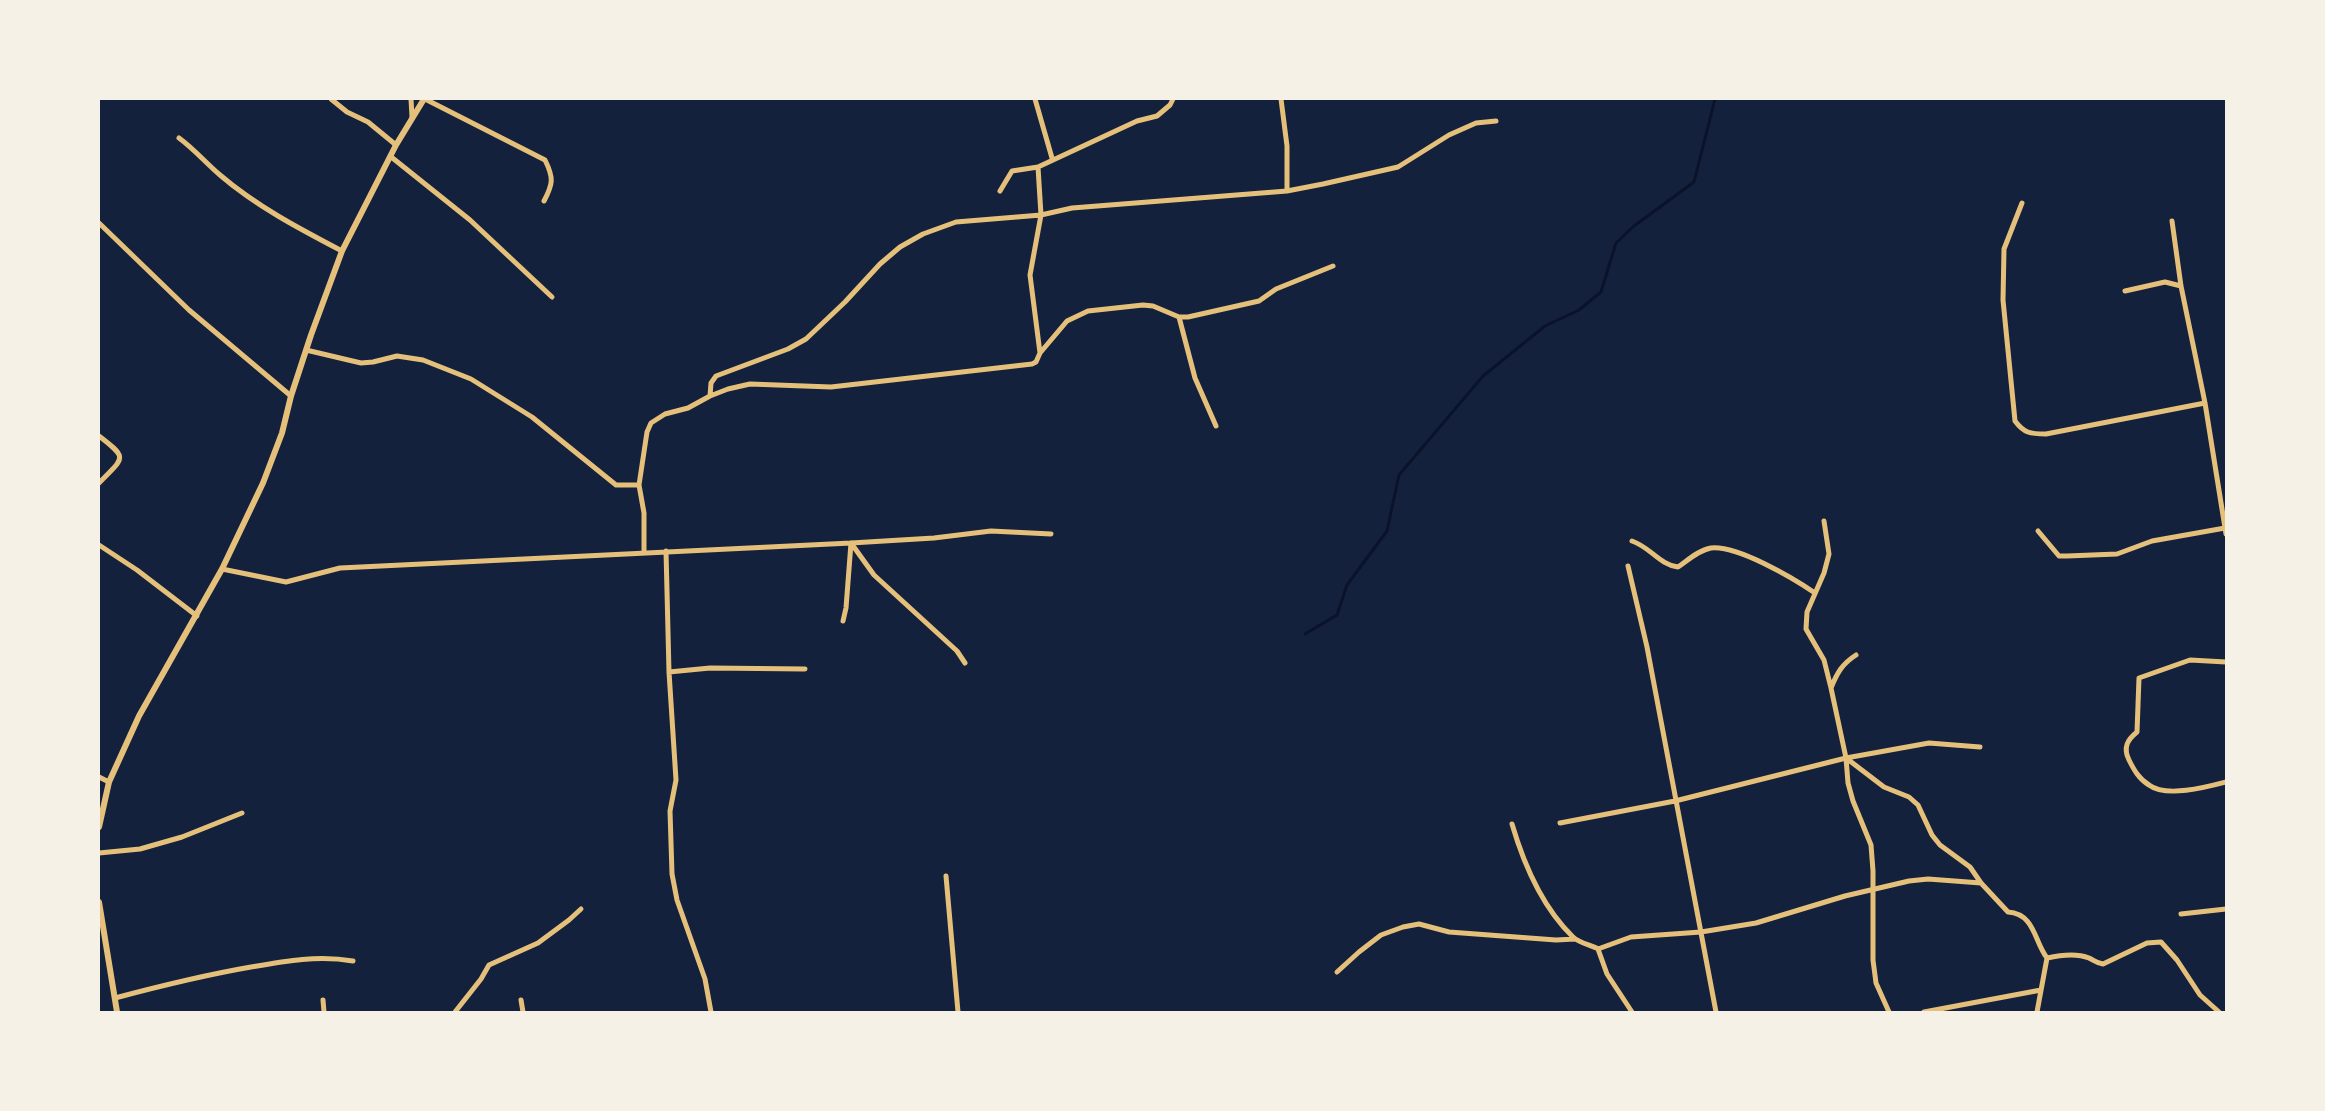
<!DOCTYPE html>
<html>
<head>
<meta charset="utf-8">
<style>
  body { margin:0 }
  #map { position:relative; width:2325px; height:1111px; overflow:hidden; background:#14213d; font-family:"Public Sans",sans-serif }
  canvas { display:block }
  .frame { position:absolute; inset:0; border:100px solid #f6f1e7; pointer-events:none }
</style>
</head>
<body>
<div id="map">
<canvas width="2325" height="1111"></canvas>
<div class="frame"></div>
</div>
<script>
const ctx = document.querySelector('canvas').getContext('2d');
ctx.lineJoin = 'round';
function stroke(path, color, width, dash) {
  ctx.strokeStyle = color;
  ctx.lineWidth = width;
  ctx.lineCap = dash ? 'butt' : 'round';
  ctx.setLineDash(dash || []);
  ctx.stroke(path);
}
const stream = new Path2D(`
  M1305 634 1337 615 1347 585 1387 531 1399 475 1483 376 1545 326 1579 310 1601 292 1616 243 1634 226 1694 182 1715 99`);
const minor = new Path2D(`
  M331 99 347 112 368 122 396 145
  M411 99 412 117
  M425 99 545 160C554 178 553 184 544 201
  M1035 99 1052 158
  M1281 99 1287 146V191
  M179 138C194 149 206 163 220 175 256 206 300 229 342 251
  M390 156 470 220 552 297
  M1000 191 1012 171 1038 167
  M2022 203 2004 249 2003 300 2015 421C2024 433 2030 434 2046 434L2205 403
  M2172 221 2181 286 2205 403 2226 534
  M99 223 189 310 291 396
  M2125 291 2165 282 2181 286
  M1179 317 1195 378 1216 426
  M306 350 361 363 373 362 397 356 423 360 471 379 532 417 616 485H639
  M1040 353 1067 321 1088 311 1143 305 1153 306 1179 317H1188L1259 301 1276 289 1333 266
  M710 396 728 389 750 384 831 387 1032 364 1036 362 1040 353 1030 275 1041 215 1072 208 1287 191 1323 184 1398 167 1449 135 1476 123 1496 121
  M99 436C129 459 124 457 99 483
  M1824 521 1829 554 1824 573 1807 612 1806 629 1824 660 1831 688C1837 673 1842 664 1856 655
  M2038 531 2059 556H2067L2117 554 2152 541 2225 528
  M1632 541C1650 547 1660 565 1678 567 1688 560 1699 550 1711 548 1737 545 1793 578 1815 593
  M851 543 874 575 957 651 965 663
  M99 545 137 570 197 616
  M644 551V513L639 485 647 432 651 423 665 414 688 408 710 396 711 383 716 376 788 349 806 339 845 302 880 264 900 247 923 234 956 222 1041 215 1038 167 1137 121 1157 116 1170 105 1173 99
  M666 551 669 672 676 780 670 811 672 874 677 900 705 979 711 1012
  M1628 566 1647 647 1716 1012
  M222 569 286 582 340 568 851 543 934 538 991 531 1051 534
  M843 621 846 608 851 543
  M2226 662 2190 660 2139 678 2137 732C2127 740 2123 748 2129 760 2134 770 2139 779 2149 785 2166 798 2207 787 2226 782
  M669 672 710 668 805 669
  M1831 688 1846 758 1848 783 1853 801 1871 845 1873 871V960L1876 983 1889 1012
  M1846 758 1884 787 1909 797 1918 805 1932 835 1940 845 1970 867 1981 883 2008 912C2035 914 2034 941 2047 958 2060 955 2077 953 2089 958 2095 961 2096 963 2103 964L2147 943 2161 942 2177 960 2200 995 2219 1012
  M99 777 109 782
  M1560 823 1675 801 1846 758 1929 743 1980 747
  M1512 824C1524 865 1542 907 1573 937 1579 943 1591 945 1598 949L1607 974 1632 1012
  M99 853 140 849 182 837 242 813
  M946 876 958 1012
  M2181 914 2226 909
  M1598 949 1631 937 1701 932 1756 923 1845 896 1909 881 1928 879 1981 883
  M1337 972 1359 952 1381 935 1403 927 1419 924 1449 932 1556 940 1575 939
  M115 998C160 986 205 975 251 967 285 961 318 955 353 961
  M323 1000 324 1012
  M521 1000 523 1012
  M455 1012 481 979 489 965 538 943 569 920 581 909
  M1924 1012 2041 990
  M2037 1012 2047 958`);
const tertiary = new Path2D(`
  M99 827 109 782 139 716 222 569 263 483 282 433 291 396 311 335 342 251 396 145 424 99
  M99 902 117 1012`);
stroke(stream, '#0b132b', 3);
stroke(minor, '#e5c07b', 5);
stroke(tertiary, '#e5c07b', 6);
</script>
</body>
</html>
